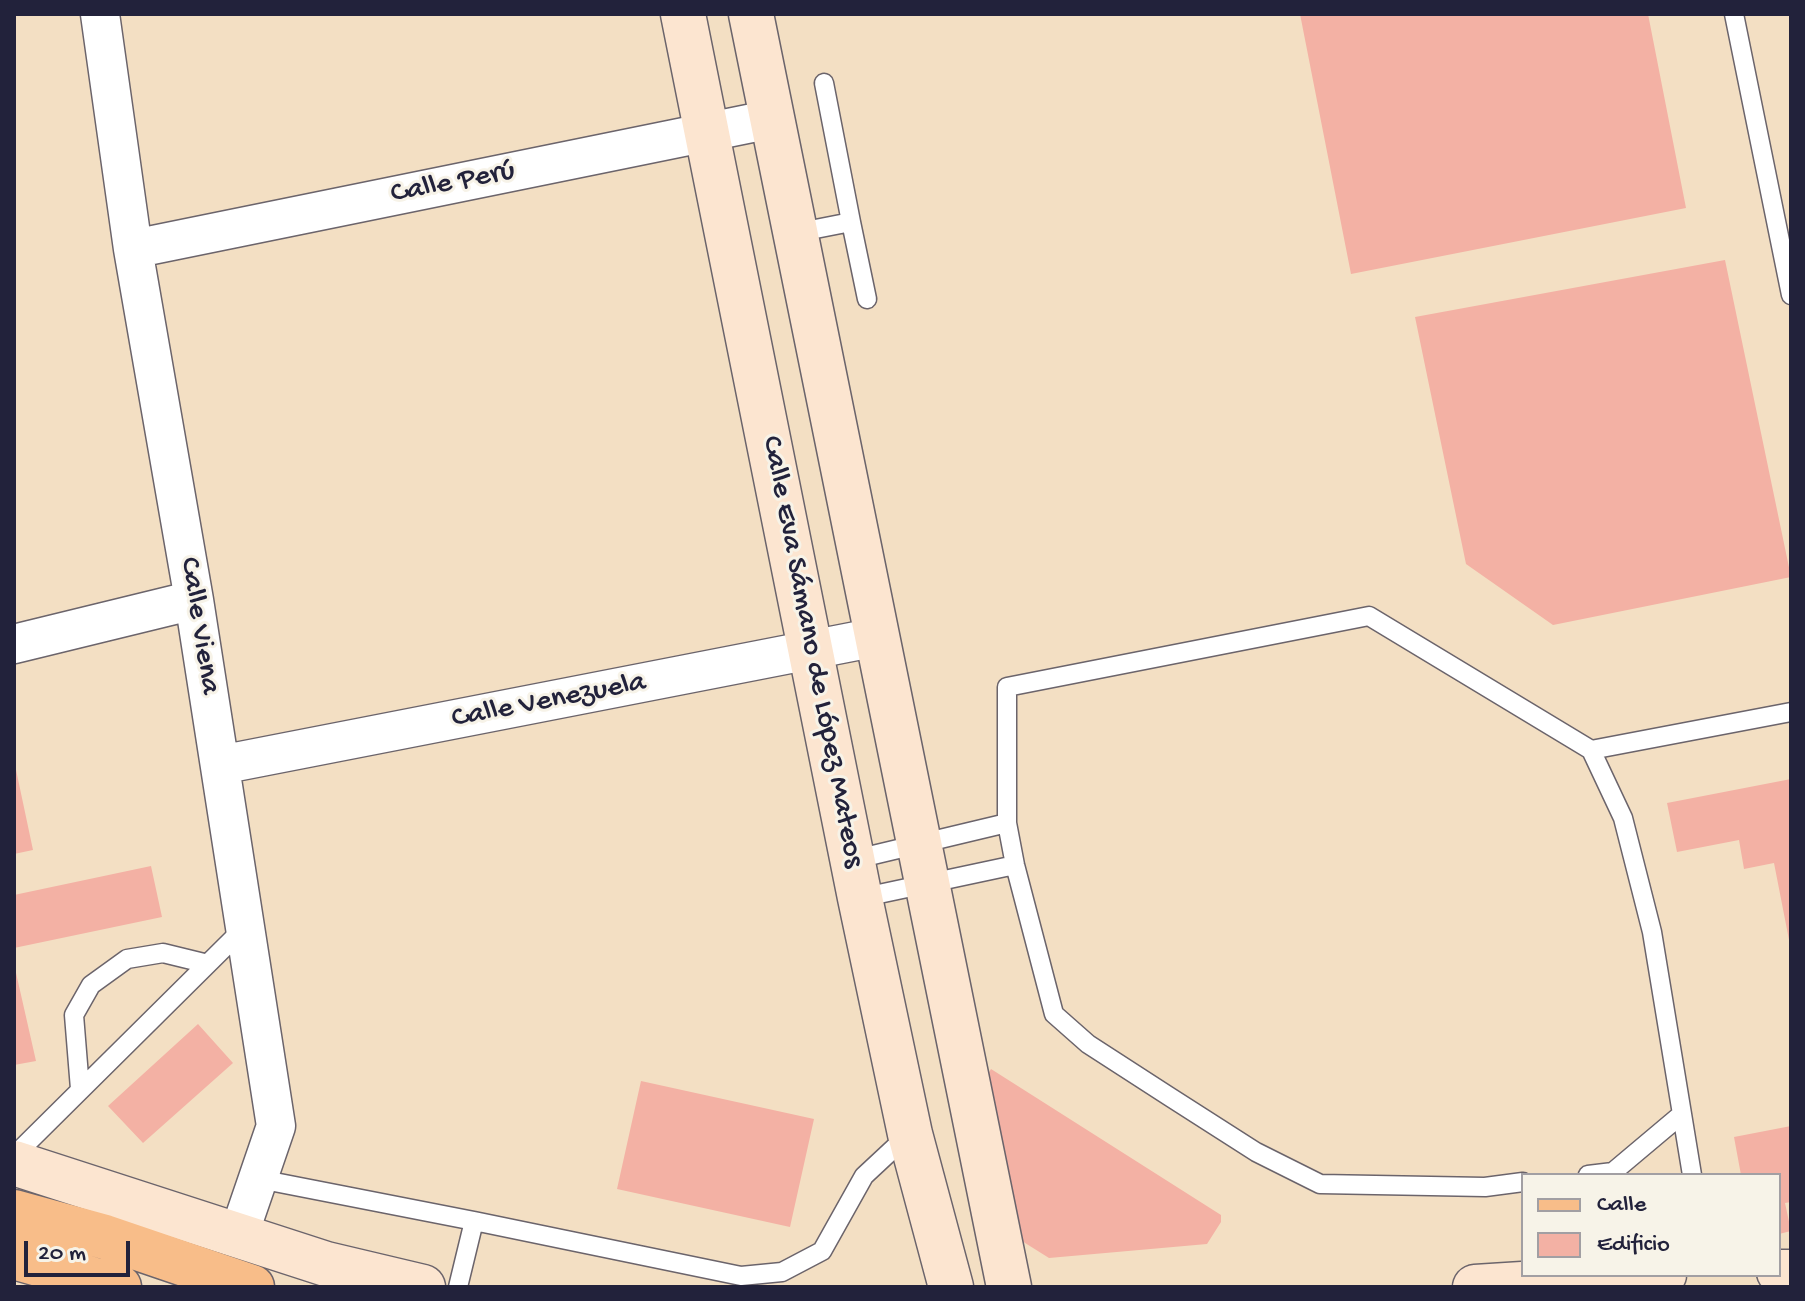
<!DOCTYPE html>
<html>
<head>
<meta charset="utf-8">
<style>
  body { margin:0 }
  #map { position:relative; width:1805px; height:1301px; overflow:hidden; background:#f3dfc3; font-family:"Gochi Hand",sans-serif }
  canvas { display:block }
  .frame { position:absolute; inset:0; border:16px solid #22223b; pointer-events:none }
  .legend { position:absolute; left:1521px; top:1173px; width:260px; height:104px; box-sizing:border-box; background:#f7f3e8; border:2px solid #a29fa3; margin:0; padding:10px 14px; list-style:none; font-size:24px; color:#22223b }
  .legend li { display:flex; align-items:center; gap:16px; height:40px }
  .legend b { width:40px; border:2px solid #a29fa3 }
  .scale { position:absolute; left:24px; top:1241px; width:106px; height:36px; box-sizing:border-box; border:4px solid #22223b; border-top:0; padding-left:10px; font-size:24px; line-height:28px; white-space:nowrap; color:#22223b; -webkit-text-stroke:6px #f7f3e8; paint-order:stroke }
</style>
</head>
<body>
<div id="map">
<canvas width="1805" height="1301"></canvas>
<div class="frame"></div>
<ul class="legend">
<li><b style="height:10px;background:#f8bd89"></b>Calle</li>
<li><b style="height:22px;background:#f3b1a4"></b>Edificio</li>
</ul>
<div class="scale">20 m</div>
</div>
<script>
const ctx = document.querySelector('canvas').getContext('2d');
ctx.lineJoin = 'round';
function fill(path, color) {
  ctx.fillStyle = color;
  ctx.fill(path, 'evenodd');
}
function stroke(path, color, width, dash) {
  ctx.strokeStyle = color;
  ctx.lineWidth = width;
  ctx.lineCap = dash ? 'butt' : 'round';
  ctx.setLineDash(dash || []);
  ctx.stroke(path);
}
function write(font, color, halo, rows, align = 'center') {
  ctx.font = font + ' "Gochi Hand",sans-serif';
  ctx.lineWidth = 6;
  ctx.setLineDash([]);
  ctx.textBaseline = 'middle';
  ctx.strokeStyle = halo;
  ctx.fillStyle = color;
  for (const [text, x, y, turn = 0] of rows) {
    ctx.save();
    ctx.translate(x, y);
    ctx.rotate((+turn || 0) * Math.PI / 180);
    ctx.textAlign = isNaN(turn) ? turn : align;
    if (halo) ctx.strokeText(text, 0, 0);
    ctx.fillText(text, 0, 0);
    ctx.restore();
  }
}
const building = new Path2D(`
  M1300 14H1648L1686 208 1351 274Z
  M1725 260 1791 577 1553 625 1466 564 1415 317Z
  M15 765 33 850 14 854V766Z
  M1791 779V945H1790L1774 863 1744 869 1739 840 1677 852 1667 803Z
  M151 866 162 917 14 948V895Z
  M14 964 36 1061 14 1065Z
  M198 1024 233 1063 143 1143 108 1106Z
  M991 1069 1221 1215V1222L1207 1244 1049 1258 998 1226 985 1079Z
  M641 1081 814 1119 790 1227 617 1189Z
  M1791 1126V1202L1785 1203 1791 1231 1779 1234V1175H1741L1734 1137Z`);
const lane = new Path2D(`
  M1734 14 1791 295
  M851 222 867 299
  M795 233 851 222 824 83
  M1591 750 1791 712
  M852 860 1007 823
  M860 898 1015 865
  M80 1089 74 1015 91 985 127 959 163 953 208 964
  M1682 1114 1692 1175
  M14 1156 245 927
  M259 1179 474 1221 458 1287
  M1523 1182 1485 1187 1320 1184 1256 1152 1170 1097 1088 1044 1054 1014 1015 865 1007 823V687L1369 616 1591 750 1623 818 1652 932 1682 1114 1613 1172 1588 1175
  M474 1221 741 1276 782 1272 822 1251 864 1176 908 1135`);
const street = new Path2D(`
  M100 14 133 249 194 600 276 1126 239 1234
  M133 249 772 119
  M14 644 194 600
  M220 765 877 637`);
const secondary = new Path2D(`
  M683 14 860 898 910 1134 951 1287
  M751 14 1009 1287
  M14 1163 326 1264 423 1287
  M1779 1272H1791
  M1475 1287 1664 1275`);
const primary = new Path2D(`
  M14 1212 105 1237 252 1287
  M14 1257 119 1287`);
const streetNames = [
  ["Calle Perú",453,184,-11],
  ["Calle Viena",198,626,81],
  ["Calle Eva Sámano de López Mateos",811,652,79],
  ["Calle Venezuela",549,702,-11]
];
fill(building, '#f3b1a4');
stroke(lane, '#6b646b', 21);
stroke(street, '#6b646b', 41);
stroke(secondary, '#6b646b', 47);
stroke(primary, '#6b646b', 47);
stroke(lane, '#fff', 18);
stroke(street, '#fff', 38);
stroke(secondary, '#fce5d0', 44);
stroke(primary, '#f8bd89', 44);
write('30px', '#22223b', '#f7f3e8', streetNames);
</script>
</body>
</html>
